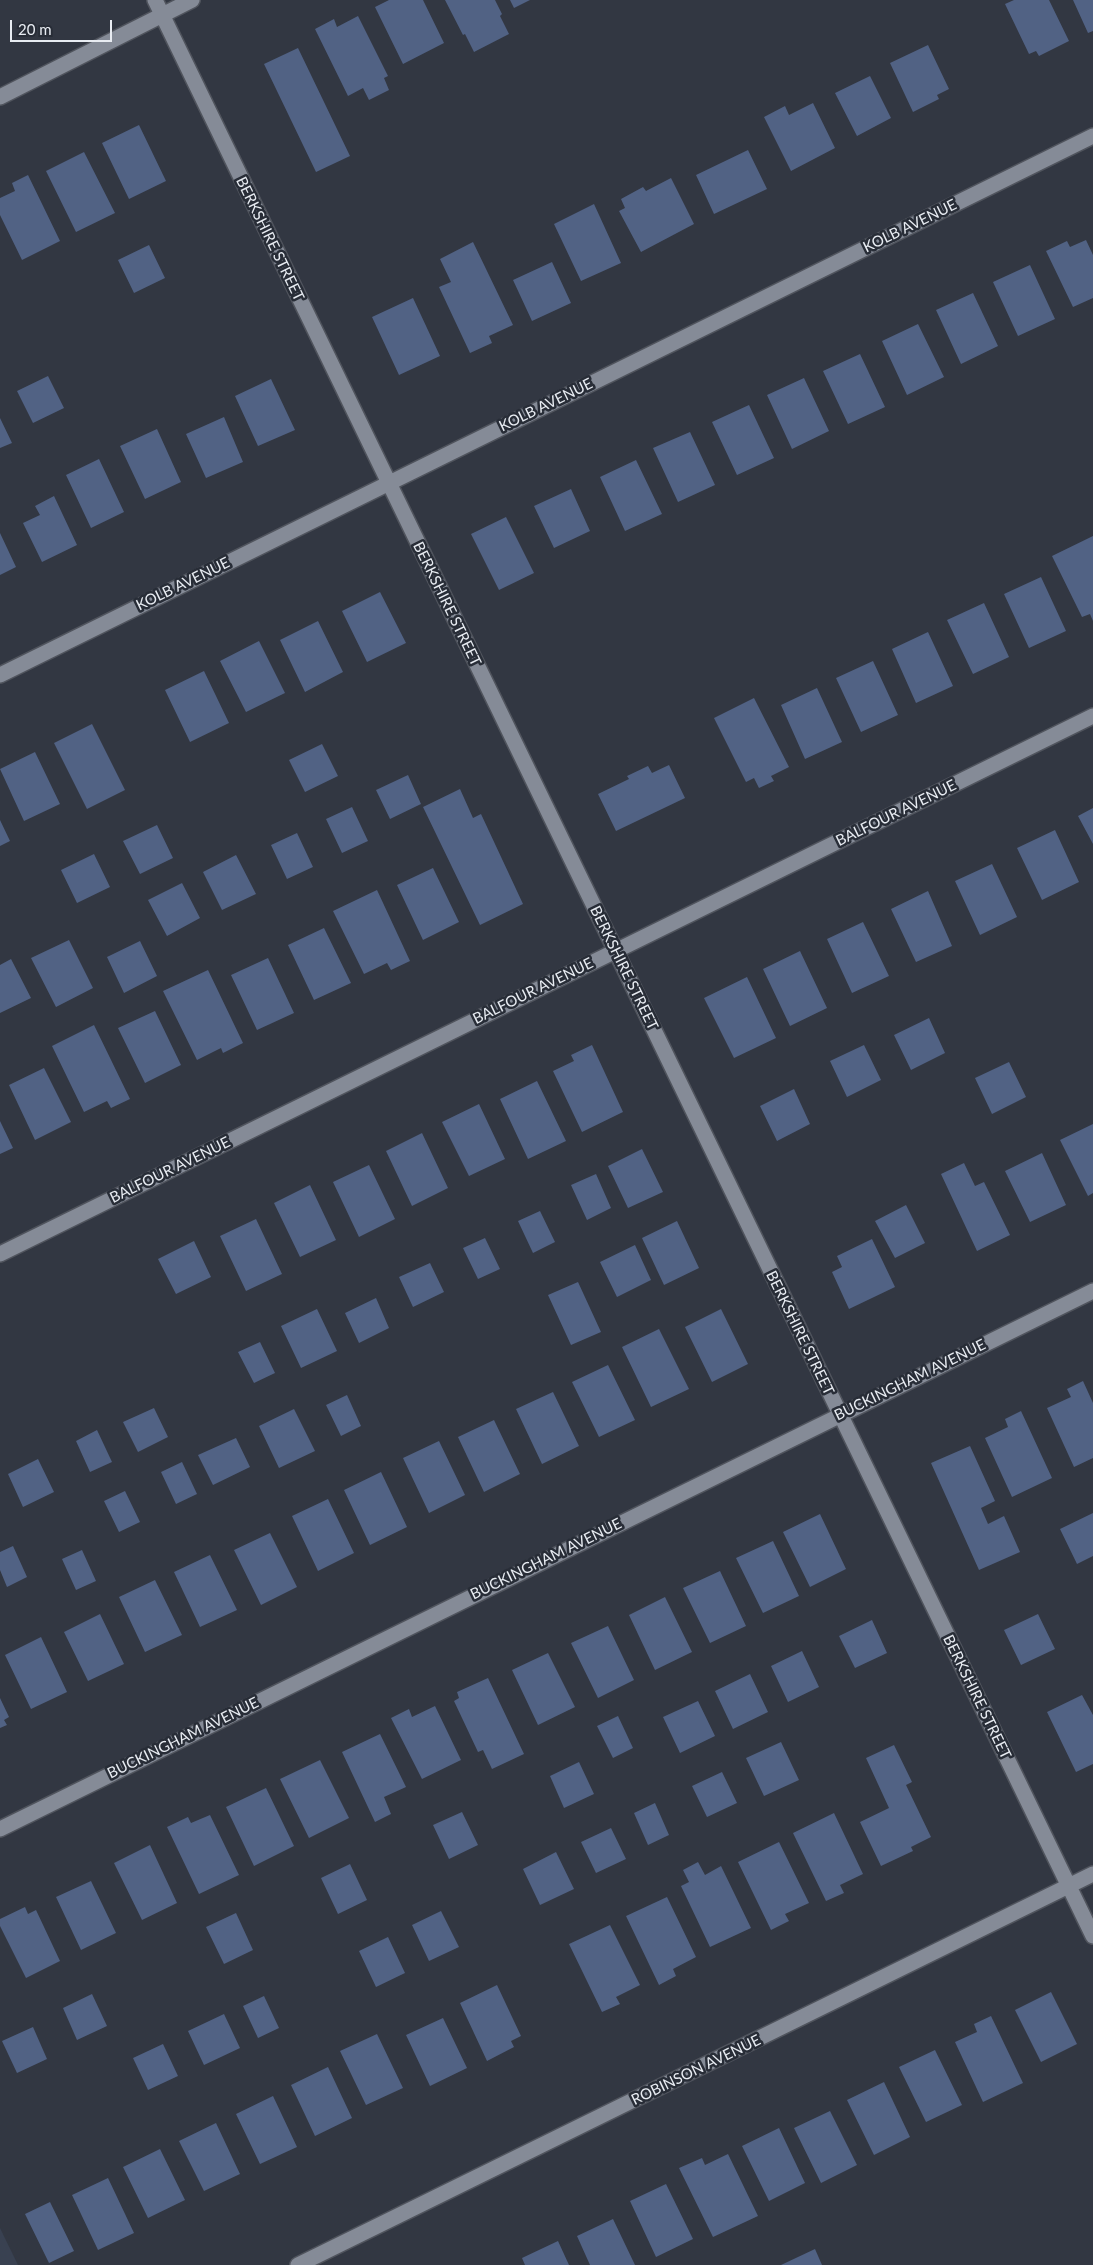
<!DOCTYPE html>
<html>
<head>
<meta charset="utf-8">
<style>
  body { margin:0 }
  #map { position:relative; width:1093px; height:2265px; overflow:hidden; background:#323742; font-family:Lato,sans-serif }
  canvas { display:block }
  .scale { position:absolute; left:10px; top:20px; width:102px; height:22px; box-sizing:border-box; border:2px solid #e8ecf2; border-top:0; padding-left:6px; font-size:15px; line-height:18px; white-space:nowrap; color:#e8ecf2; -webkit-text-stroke:4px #282d37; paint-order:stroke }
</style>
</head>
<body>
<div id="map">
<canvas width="1093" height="2265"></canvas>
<div class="scale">20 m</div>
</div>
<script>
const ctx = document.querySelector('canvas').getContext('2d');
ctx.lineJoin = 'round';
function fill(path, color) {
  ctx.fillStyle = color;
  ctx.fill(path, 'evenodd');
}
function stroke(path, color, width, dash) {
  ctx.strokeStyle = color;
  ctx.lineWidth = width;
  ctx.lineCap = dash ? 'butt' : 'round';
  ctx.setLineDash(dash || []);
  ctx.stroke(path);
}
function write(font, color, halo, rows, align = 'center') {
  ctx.font = font + ' Lato,sans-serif';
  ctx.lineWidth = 5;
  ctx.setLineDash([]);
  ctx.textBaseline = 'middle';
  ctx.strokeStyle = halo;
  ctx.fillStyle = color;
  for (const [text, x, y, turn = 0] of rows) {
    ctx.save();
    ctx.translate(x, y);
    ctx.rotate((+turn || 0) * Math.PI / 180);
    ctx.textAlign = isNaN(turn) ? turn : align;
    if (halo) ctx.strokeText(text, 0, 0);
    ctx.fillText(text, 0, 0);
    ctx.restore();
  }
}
const built = new Path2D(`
  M0 2228 18 2265H0Z`);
const building = new Path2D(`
  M389 0H423L444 43 403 64 375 7Z
  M445 0H495L502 14 500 16 509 34 474 52 465 34 463 35Z
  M510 0H530L514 8Z
  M1014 0H1049L1069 41 1039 56 1036 51 1029 54 1005 4Z
  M1073 0H1093V31L1088 33Z
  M358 16 388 76 384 78 389 90 369 100 363 88 348 96 315 29 334 19 337 27Z
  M928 45 949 89 937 95 939 99 913 112 890 63Z
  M298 48 350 156 316 172 264 64Z
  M870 76 891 118 857 136 835 93Z
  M813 103 835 148 791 171 764 117 785 106 789 115Z
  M139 125 166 181 129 199 102 143Z
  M748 150 767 189 714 214 696 175Z
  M84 152 115 213 76 232 46 171Z
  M28 175 60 241 22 260 0 215V198L15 191 12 183Z
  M671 178 694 224 641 252 619 211 625 208 621 199 643 187 646 191Z
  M594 204 621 263 581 281 554 224Z
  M1086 240 1093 255V298L1073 307 1046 251 1067 241 1070 247Z
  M473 242 513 325 489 336 492 343 470 353 439 287 451 282 440 259Z
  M149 245 165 278 134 293 118 260Z
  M552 262 571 303 532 321 513 280Z
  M1030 265 1055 319 1018 336 993 282Z
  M973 293 998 346 961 364 936 310Z
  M413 298 440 356 399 375 372 317Z
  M918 324 944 377 907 395 882 341Z
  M860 354 885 407 848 424 823 371Z
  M48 376 64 408 33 423 17 391Z
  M804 378 829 431 792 449 767 395Z
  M271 379 295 430 258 446 235 396Z
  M749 405 774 458 737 475 712 422Z
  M224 417 243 462 206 478 186 434Z
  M0 418 12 443 0 448Z
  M157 429 181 482 145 499 120 446Z
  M690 432 715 485 678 502 653 448Z
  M99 459 124 512 91 528 66 475Z
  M636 460 662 514 625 531 600 477Z
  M571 489 590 531 554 548 534 506Z
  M54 496 77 545 42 562 23 523 40 515 35 506Z
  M506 517 534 573 499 590 471 534Z
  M0 533 16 567 0 575Z
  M1093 536V621L1090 614 1082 617 1052 556Z
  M1041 577 1066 631 1029 648 1004 594Z
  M380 592 406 643 367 662 342 611Z
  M984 603 1009 657 973 674 947 620Z
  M318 621 343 672 305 692 280 640Z
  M928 632 953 686 916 703 892 649Z
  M259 641 285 693 246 712 220 661Z
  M873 661 898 715 861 732 836 678Z
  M204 671 229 723 190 742 165 690Z
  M817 688 842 742 805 759 781 705Z
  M754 698 789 767 771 776 774 781 759 788 754 778 746 782 714 718Z
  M92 724 125 790 87 809 54 743Z
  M322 744 338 776 305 792 289 760Z
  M35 752 60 804 24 821 0 769Z
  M669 765 685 798 616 831 598 794 629 779 627 776 648 766 652 773Z
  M408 775 421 804 390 819 376 790Z
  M460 789 473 818 481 814 523 904 480 925 423 807Z
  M352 807 368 841 342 853 326 819Z
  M1093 808V844L1078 816Z
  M0 820 10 841 0 846Z
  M157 825 173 858 140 874 123 841Z
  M1055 830 1079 882 1042 900 1017 848Z
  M297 833 313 867 287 879 271 845Z
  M94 854 110 887 77 903 61 870Z
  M236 855 256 894 222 910 203 872Z
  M992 864 1017 917 980 935 955 881Z
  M433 868 459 922 423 940 397 885Z
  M182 883 200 918 167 936 148 900Z
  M377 890 410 961 391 970 387 963 364 974 333 911Z
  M928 891 952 946 916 962 891 909Z
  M863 922 889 976 852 993 827 939Z
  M324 928 351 983 314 1000 288 945Z
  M69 940 93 988 56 1007 31 958Z
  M140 941 157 976 124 993 107 957Z
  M800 951 827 1008 790 1026 763 969Z
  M268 958 294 1013 257 1030 231 975Z
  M11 959 31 998 0 1013V965Z
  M208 970 243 1043 223 1053 221 1048 197 1060 163 991Z
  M747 977 776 1038 734 1058 704 998Z
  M155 1011 181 1065 145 1083 118 1028Z
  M929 1018 945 1053 911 1070 894 1035Z
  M94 1025 130 1099 111 1108 107 1101 84 1112 52 1046Z
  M592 1045 623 1112 582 1132 553 1071 574 1061 571 1055Z
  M864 1045 881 1080 847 1097 830 1061Z
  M1009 1062 1026 1097 992 1114 975 1078Z
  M44 1068 71 1122 35 1140 9 1085Z
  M537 1081 566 1141 528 1159 500 1099Z
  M794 1089 810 1124 777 1141 760 1106Z
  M479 1104 505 1159 469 1176 442 1122Z
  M0 1121 13 1148 0 1154Z
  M1093 1124V1193L1088 1196 1060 1140Z
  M422 1133 448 1188 412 1206 386 1151Z
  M642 1149 663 1192 628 1208 608 1166Z
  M1042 1153 1066 1205 1030 1222 1005 1171Z
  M964 1163 975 1186 984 1182 1010 1235 977 1251 941 1174Z
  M369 1165 395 1219 359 1237 333 1182Z
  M596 1174 611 1208 587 1220 571 1185Z
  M310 1185 336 1240 300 1257 274 1203Z
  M906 1205 925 1243 895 1258 875 1221Z
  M540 1211 555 1242 533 1253 518 1221Z
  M256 1219 282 1274 246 1291 220 1236Z
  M677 1221 699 1268 664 1285 642 1238Z
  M485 1238 500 1269 478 1279 463 1248Z
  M872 1239 895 1287 849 1309 832 1272 842 1267 837 1256Z
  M194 1241 211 1277 176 1294 158 1259Z
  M635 1245 651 1280 617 1297 600 1262Z
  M430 1263 444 1292 413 1307 399 1277Z
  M578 1282 601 1332 571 1345 548 1295Z
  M376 1298 389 1328 359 1343 345 1313Z
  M317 1309 337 1351 301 1368 281 1326Z
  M721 1309 748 1364 712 1382 685 1327Z
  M659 1329 689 1389 651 1407 622 1347Z
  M260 1342 275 1373 254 1383 238 1352Z
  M608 1365 635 1420 599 1437 572 1382Z
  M1083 1381 1093 1403V1458L1074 1467 1047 1408 1071 1397 1067 1389Z
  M553 1392 579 1446 542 1464 516 1409Z
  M347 1395 361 1426 341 1436 326 1405Z
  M154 1408 168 1437 138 1452 123 1422Z
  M294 1409 315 1451 279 1468 259 1426Z
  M1021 1411 1052 1478 1012 1497 985 1438 1008 1427 1005 1419Z
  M494 1420 520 1474 484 1492 458 1437Z
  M97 1430 112 1462 90 1472 76 1441Z
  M236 1438 250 1467 213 1485 198 1455Z
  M439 1441 465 1495 429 1513 403 1458Z
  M970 1446 995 1501 981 1508 988 1524 1004 1516 1020 1552 979 1570 931 1463Z
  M38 1459 54 1492 23 1507 8 1474Z
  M182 1462 197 1494 176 1504 161 1472Z
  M381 1472 407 1527 370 1545 344 1490Z
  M125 1491 140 1522 119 1532 104 1501Z
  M328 1499 354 1553 318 1571 292 1516Z
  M1093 1513V1556L1077 1564 1060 1529Z
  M820 1514 846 1569 810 1587 783 1532Z
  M270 1533 297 1587 261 1605 234 1550Z
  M773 1541 799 1596 763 1613 736 1558Z
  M13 1546 27 1577 7 1587 0 1570V1552Z
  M82 1550 96 1581 76 1590 62 1559Z
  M210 1555 237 1610 200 1627 174 1572Z
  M720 1571 746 1626 710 1643 683 1588Z
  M155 1580 182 1635 145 1652 119 1597Z
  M665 1597 692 1652 655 1670 629 1615Z
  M100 1614 124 1664 88 1681 64 1632Z
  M1038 1614 1055 1649 1021 1665 1004 1630Z
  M872 1620 887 1653 855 1668 839 1636Z
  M608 1626 634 1680 598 1698 571 1643Z
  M41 1637 67 1692 31 1709 5 1655Z
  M802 1651 819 1687 788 1702 771 1666Z
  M548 1653 575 1707 538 1725 512 1670Z
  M750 1674 768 1712 733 1729 715 1691Z
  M488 1678 524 1754 492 1769 483 1750 478 1752 454 1701 459 1698 457 1692Z
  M1082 1695 1093 1715V1764L1076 1772 1047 1712Z
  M0 1698 9 1717 4 1720 7 1725 0 1728Z
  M698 1701 715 1736 680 1753 663 1717Z
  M435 1706 461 1760 422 1779 391 1718 409 1709 412 1717Z
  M618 1716 633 1748 613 1758 597 1726Z
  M380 1734 406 1787 384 1797 391 1814 375 1822 342 1752Z
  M781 1742 799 1780 764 1796 746 1758Z
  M894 1745 912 1782 906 1785 931 1837 911 1847 913 1851 881 1866 860 1822 889 1808 866 1758Z
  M320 1760 349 1818 309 1838 280 1779Z
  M579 1762 594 1794 564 1808 550 1776Z
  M722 1772 737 1803 707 1817 692 1786Z
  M266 1788 294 1846 254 1866 226 1807Z
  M655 1803 669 1835 648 1845 634 1813Z
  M462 1812 478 1845 449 1859 433 1825Z
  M834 1813 863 1874 840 1885 844 1893 826 1901 793 1833Z
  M210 1815 239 1875 199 1894 167 1827 188 1817 191 1823Z
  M611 1828 626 1859 596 1873 581 1842Z
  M779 1842 809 1903 785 1914 789 1921 771 1930 738 1862Z
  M150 1845 177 1903 142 1920 114 1863Z
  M556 1852 574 1889 540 1905 523 1869Z
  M698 1862 705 1875 721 1866 751 1928 710 1947 681 1886 689 1882 683 1870Z
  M350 1864 367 1900 338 1914 321 1878Z
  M91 1881 116 1933 81 1950 56 1897Z
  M667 1897 696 1957 673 1969 676 1976 659 1985 626 1916Z
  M25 1907 28 1914 36 1910 60 1961 26 1978 0 1926V1919Z
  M441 1911 459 1947 429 1961 412 1925Z
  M236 1913 253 1950 224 1964 206 1927Z
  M610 1925 640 1985 616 1997 620 2004 602 2012 569 1944Z
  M388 1937 405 1973 376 1987 359 1951Z
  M497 1985 521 2036 511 2041 514 2047 487 2061 460 2003Z
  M1051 1992 1077 2044 1041 2062 1015 2010Z
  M92 1994 107 2026 77 2040 63 2008Z
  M264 1996 279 2028 258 2038 243 2006Z
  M224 2014 240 2048 204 2065 188 2031Z
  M991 2016 1023 2083 983 2102 955 2042 977 2032 974 2024Z
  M443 2018 467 2068 430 2086 406 2035Z
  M33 2027 47 2059 17 2073 2 2041Z
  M377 2034 403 2088 366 2105 340 2051Z
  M163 2044 178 2076 148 2090 133 2058Z
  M935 2050 962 2105 926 2122 899 2067Z
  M328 2067 352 2118 315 2136 291 2085Z
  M884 2082 910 2137 874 2155 847 2100Z
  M273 2096 297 2147 260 2164 236 2114Z
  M830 2111 857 2165 821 2183 794 2128Z
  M216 2123 240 2174 204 2191 179 2141Z
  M779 2128 805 2183 769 2201 742 2146Z
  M160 2149 185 2200 148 2218 123 2167Z
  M728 2154 758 2216 713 2237 679 2168 702 2158 705 2165Z
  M108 2178 134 2233 98 2250 72 2195Z
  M666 2184 693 2239 656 2257 630 2201Z
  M50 2202 74 2251 49 2263 25 2214Z
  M613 2219 635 2265H590L577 2236Z
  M558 2241 569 2265H525L522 2258Z
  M815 2249 822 2265H781Z`);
const minor = new Path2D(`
  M155 0 1093 1936
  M0 97 192 0
  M0 675 1093 136
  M0 1254 1093 716
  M0 1829 1093 1291
  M298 2265 1093 1874`);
const streetNames = [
  ["KOLB AVENUE",910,226,-26],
  ["BERKSHIRE STREET",270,239,64],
  ["KOLB AVENUE",546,405,-26],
  ["KOLB AVENUE",183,584,-26],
  ["BERKSHIRE STREET",447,604,64],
  ["BALFOUR AVENUE",896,813,-26],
  ["BERKSHIRE STREET",624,968,64],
  ["BALFOUR AVENUE",533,991,-26],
  ["BALFOUR AVENUE",170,1170,-26],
  ["BERKSHIRE STREET",800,1333,64],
  ["BUCKINGHAM AVENUE",910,1380,-26],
  ["BUCKINGHAM AVENUE",546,1559,-26],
  ["BERKSHIRE STREET",977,1697,64],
  ["BUCKINGHAM AVENUE",183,1738,-26],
  ["ROBINSON AVENUE",696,2070,-26]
];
fill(built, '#394151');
fill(building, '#516284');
stroke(minor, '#50545d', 18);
stroke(minor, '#858b97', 15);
write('15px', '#e8ecf2', '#282d37', streetNames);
</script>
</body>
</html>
